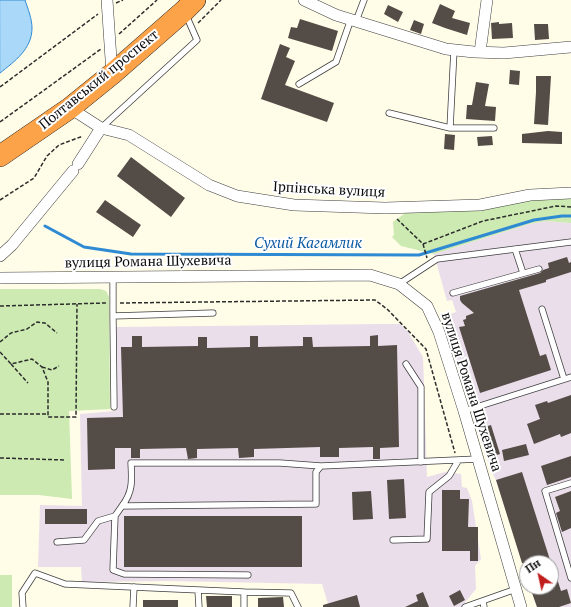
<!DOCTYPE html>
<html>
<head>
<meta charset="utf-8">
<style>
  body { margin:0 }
  #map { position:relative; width:571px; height:607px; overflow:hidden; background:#fffce8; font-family:"PT Serif",serif }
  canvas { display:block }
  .north { position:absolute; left:519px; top:555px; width:40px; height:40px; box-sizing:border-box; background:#fff; border:1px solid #9d9d9d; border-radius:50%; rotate:326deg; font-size:11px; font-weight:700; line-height:16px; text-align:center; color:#0b0b0b }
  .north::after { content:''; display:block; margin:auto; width:14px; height:18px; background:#c01d1d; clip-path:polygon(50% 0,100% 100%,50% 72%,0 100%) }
</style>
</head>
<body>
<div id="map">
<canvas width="571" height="607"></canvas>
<div class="north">Пн</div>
</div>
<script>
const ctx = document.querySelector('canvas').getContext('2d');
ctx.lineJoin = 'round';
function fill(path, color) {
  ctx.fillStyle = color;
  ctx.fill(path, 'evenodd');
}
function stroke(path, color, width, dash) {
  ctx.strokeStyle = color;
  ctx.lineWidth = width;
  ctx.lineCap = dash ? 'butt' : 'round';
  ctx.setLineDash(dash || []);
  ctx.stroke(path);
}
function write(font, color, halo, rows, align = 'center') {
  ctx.font = font + ' "PT Serif",serif';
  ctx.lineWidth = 4;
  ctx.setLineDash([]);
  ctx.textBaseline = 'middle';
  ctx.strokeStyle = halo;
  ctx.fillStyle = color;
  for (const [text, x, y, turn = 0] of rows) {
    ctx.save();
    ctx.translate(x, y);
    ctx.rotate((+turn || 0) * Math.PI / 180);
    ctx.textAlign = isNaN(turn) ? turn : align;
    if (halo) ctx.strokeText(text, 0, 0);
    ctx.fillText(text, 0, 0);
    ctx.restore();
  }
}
const industrial = new Path2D(`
  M545 221 571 223V607H537L530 587H551V563H527V577L496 480 491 471 474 420 483 415 479 403 469 401 443 317 456 312 452 300 447 301 434 254 529 224Z
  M382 324H400L408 332 423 357 427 477 445 472 461 474 462 487 467 488 472 501 481 559 475 566 476 589 463 605 464 607H329L322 584 168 581 82 582 81 567H38L40 505 82 506 80 414 116 411V327Z`);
const green = new Path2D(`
  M571 197V223L545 221 529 224 434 254 401 246 392 237 394 235 393 222 408 211 519 200Z
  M0 289H100L106 291 109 297 110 409 69 411 72 499 39 495H0Z
  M0 575H12V607H0Z`);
const water = new Path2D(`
  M0 0H25C28 9 32 19 32 28 32 49 15 61 0 73Z`);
const stream = new Path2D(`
  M45 226 84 247 131 254 419 255 534 220 562 216H571`);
const building = new Path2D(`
  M440 4 455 11 452 18 470 23 467 35 445 28 432 23Z
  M388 5 403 12 398 22 384 14Z
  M300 19 338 31 332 51 288 38 291 27 297 28Z
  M414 20 424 24 421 34 410 30Z
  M499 22V24L512 23 513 38 492 39 491 23Z
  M534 24H548L549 39 535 40Z
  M280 44 290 48 286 57 295 61 285 85 334 103 327 122 261 99Z
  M510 70 520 71 519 85 509 84Z
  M536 76H551L548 125 534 124 536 92Z
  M476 82 489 84 485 106 496 107 495 121 466 119 467 105H472Z
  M548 131 562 132V144L522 143V134Z
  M445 134 455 135 454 150 444 149Z
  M492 136 493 145 478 146 477 137Z
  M131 157 185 198 171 217 117 176Z
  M105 200 141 225 133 237 96 212Z
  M567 257 569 263 571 262V272L546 280V282L519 290 540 356 546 354 551 370 480 393 459 327 465 326 463 320 466 319V316L474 313 462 303 460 300V296L540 273 543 270 549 268 548 263Z
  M378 335V346L397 345 399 447 380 448V459H373V447L339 448V457H320V447L254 449V457L239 458 238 448 197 449V458L188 459 186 448 140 449V458H131V448H115V469L88 470 87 418 123 417 121 347H132V336H142V347L198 346V337H207V348L250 347V336H258V347L303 346V337H312L313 347 370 346V336Z
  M571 395V433L561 437 560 434 534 444 527 424 540 419 535 405 547 401 548 403Z
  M491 425 500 454 490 457 481 428Z
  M526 444 529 455 504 461 502 450Z
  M571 456V477L547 485 541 466Z
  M522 472 551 563H522L496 480Z
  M404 479 406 518 389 519 387 480Z
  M442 490H460V499H469L468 527H478V561H470V551H442Z
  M371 491 373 519 353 520 352 492Z
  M571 491V528L562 532 556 513 560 511 555 497Z
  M45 509H87V524H45Z
  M124 516H302V567H124Z
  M553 566 561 591 567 589 571 603 559 607H537L530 587H551V567Z
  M460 590 465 600 454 606 449 596Z
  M423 592 429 607H405L418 601 416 595Z
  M357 595 360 607H323V605Z
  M206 596H232V607H207Z
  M283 597 284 607H258V598Z
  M143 600H178V607H143Z`);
const path = new Path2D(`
  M116 3 123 0
  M198 23 221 0
  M119 34 157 0
  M0 87 98 14
  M0 122 101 49
  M0 200 34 178 47 156 59 145 83 136
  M397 219 423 244 483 221 556 206 571 207
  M423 244 427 258
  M120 303 375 300 387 309 426 349 455 453
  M0 306 106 303
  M0 342 11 333 27 329 37 322 45 323 57 333
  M0 352 11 364 32 359 42 367 48 382V417H76L77 304
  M11 364 28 383
  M42 367 52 370 59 366
  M0 414H48
  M0 458 65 460`);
const lane = new Path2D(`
  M356 21 364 0
  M454 50 450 128H494
  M299 84 336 62 351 19
  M389 113 450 128
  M101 128 197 40 186 15
  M515 249 523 273
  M113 278V316L213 313
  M399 284 437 259 571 242
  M453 293 539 269
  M542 309 564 379
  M113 316 114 407
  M406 364 421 387V462
  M464 411 571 377
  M571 483 545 491 571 578
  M122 506C133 492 132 480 131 463H280L321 466
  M393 540 427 539 429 492 449 476 458 461
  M57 542 84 540 98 521 115 516
  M248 575 124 574 113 570 115 516 122 506 316 504V472L321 466 478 459
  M198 590 199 607
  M244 592 291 593 298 607
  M483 601 484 607
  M23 607 22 593 35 573 65 584 244 592V607
  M133 607 134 587
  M465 607 516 589`);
const street = new Path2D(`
  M107 0 112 74
  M304 0 336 15 446 49 474 52 504 53 571 47
  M480 52 487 0
  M70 108 101 128 129 135 209 185 237 196 294 205 385 208 480 205 530 195 571 193
  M78 164 101 128
  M0 256 12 245 73 171
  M0 278 370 275 399 284 427 306 439 332 464 411 521 607`);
const highway = new Path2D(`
  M0 156 70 108 112 74 184 11 195 0`);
const streetNames = [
  ["Полтавський проспект",99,80,-39],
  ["Ірпінська вулиця",329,190,3],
  ["вулиця Романа Шухевича",148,262,-1],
  ["вулиця Романа Шухевича",471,392,72]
];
const waterNames = [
  ["Сухий Кагамлик",308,244]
];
fill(industrial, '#eadeea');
fill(green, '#cceab1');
fill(water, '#aad8f9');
stroke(water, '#2e8ad3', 1);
stroke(stream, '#2e8ad3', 3);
fill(building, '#544c46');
stroke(lane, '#3e3e3e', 7);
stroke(street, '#3e3e3e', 12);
stroke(highway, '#1c1c1c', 22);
stroke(path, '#2d2d2d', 1.5, [4, 2]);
stroke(lane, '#fff', 5.5);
stroke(street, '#fff', 11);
stroke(highway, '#fca349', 21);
write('14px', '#0b0b0b', '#fff', streetNames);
write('italic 15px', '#0f5ba1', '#fff', waterNames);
</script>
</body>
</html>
